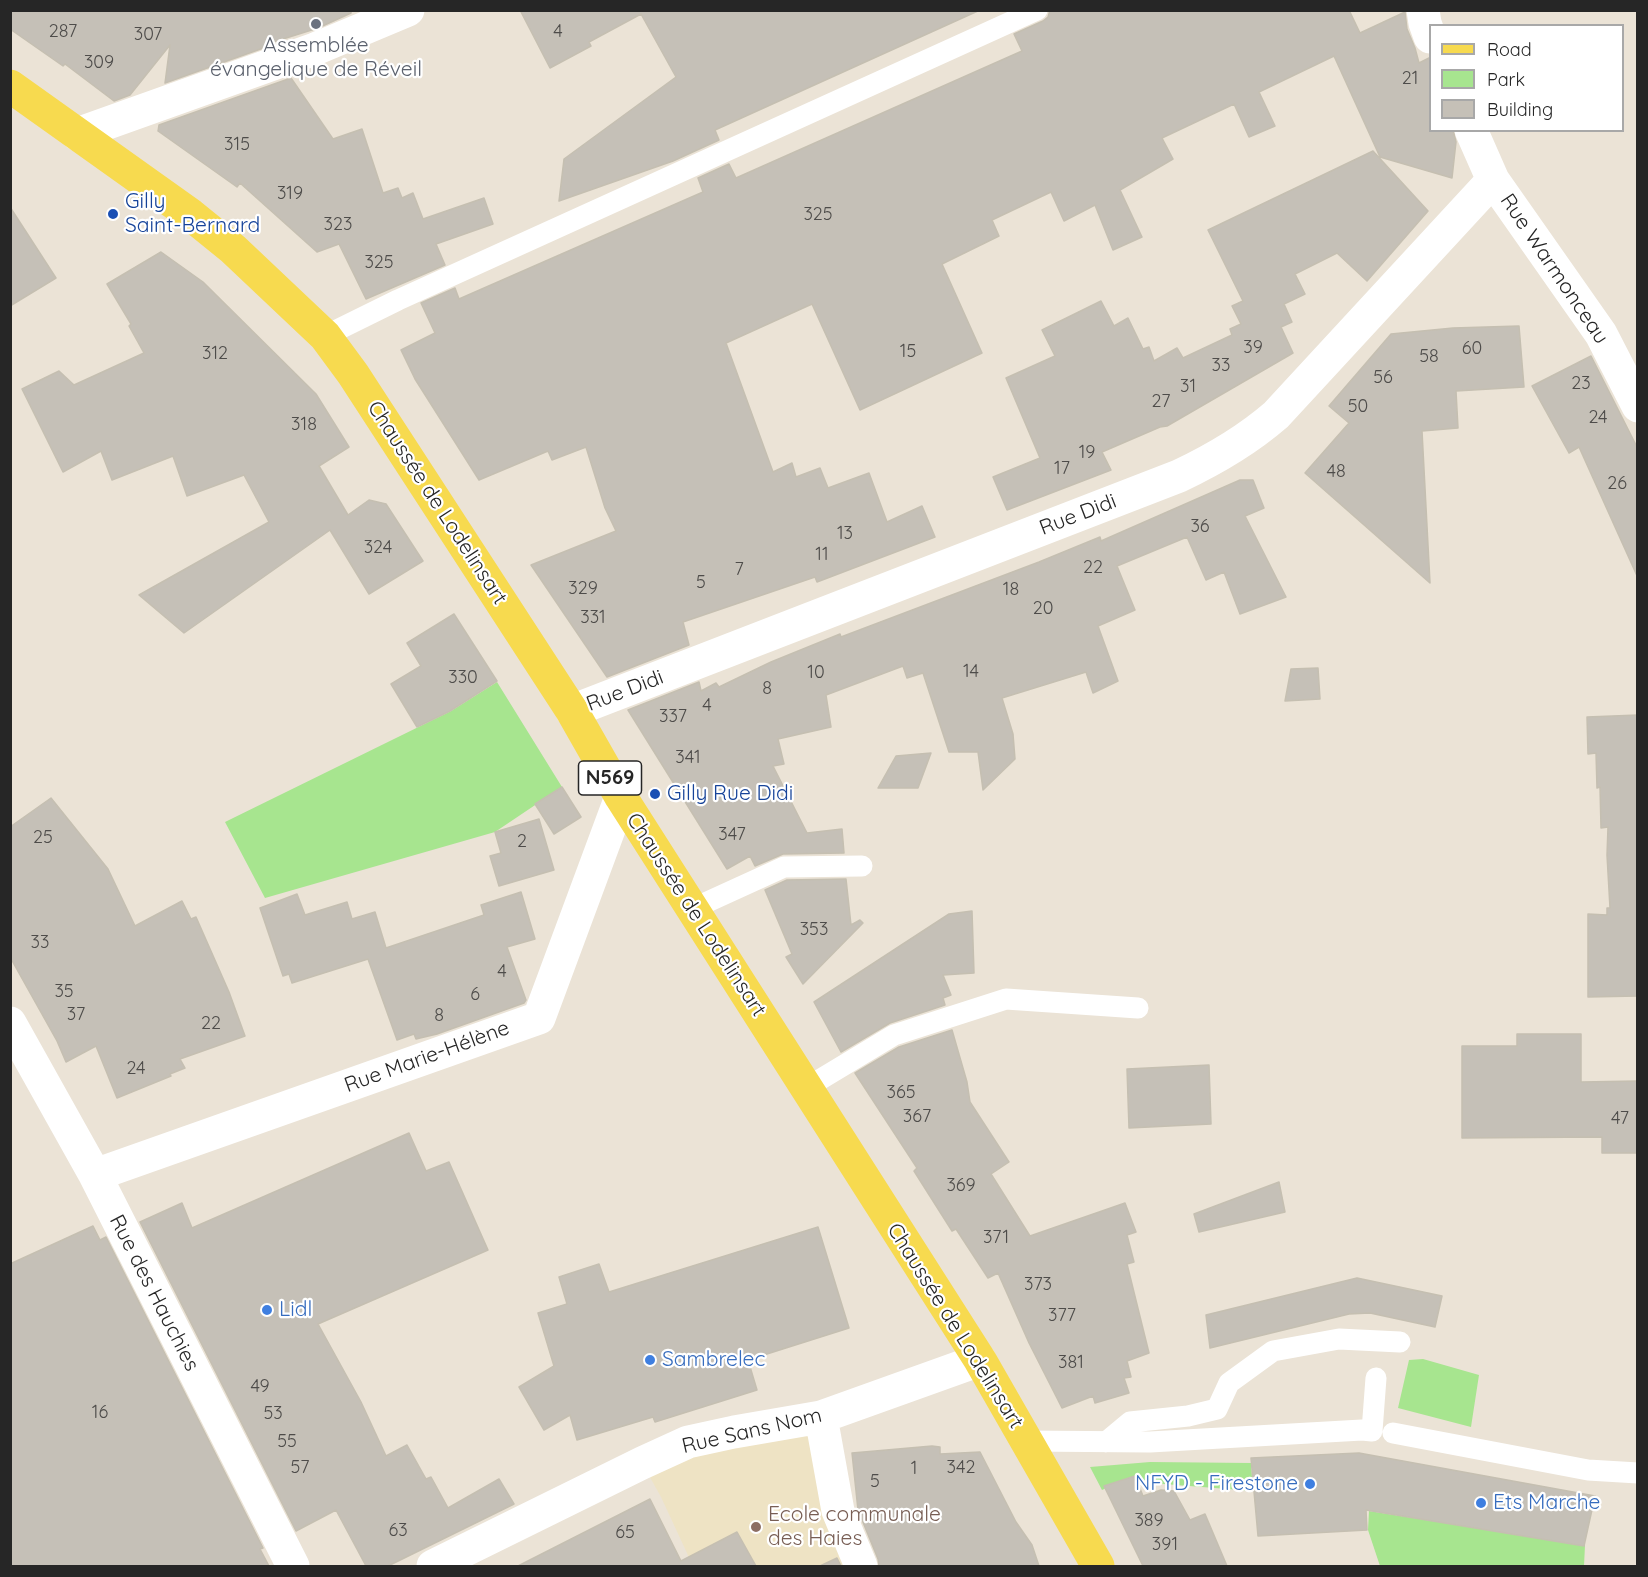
<!DOCTYPE html>
<html>
<head>
<meta charset="utf-8">
<style>
  body { margin:0 }
  #map { position:relative; width:1648px; height:1577px; overflow:hidden; background:#ebe3d6; font-family:Quicksand,sans-serif }
  canvas { display:block }
  .frame { position:absolute; inset:0; border:12px solid #262626; pointer-events:none }
  .legend { position:absolute; left:1429px; top:24px; width:195px; height:108px; box-sizing:border-box; background:#fff; border:2px solid #a8a8a8; margin:0; padding:8px 10px; list-style:none; font-size:18px; color:#262626 }
  .legend li { display:flex; align-items:center; gap:12px; height:30px }
  .legend b { width:30px; border:2px solid #a8a8a8 }
</style>
</head>
<body>
<div id="map">
<canvas width="1648" height="1577"></canvas>
<div class="frame"></div>
<ul class="legend">
<li><b style="height:8px;background:#f7da4f"></b>Road</li>
<li><b style="height:16px;background:#a7e58f"></b>Park</li>
<li><b style="height:16px;background:#c5c0b7"></b>Building</li>
</ul>
</div>
<script>
const ctx = document.querySelector('canvas').getContext('2d');
ctx.lineJoin = 'round';
function fill(path, color) {
  ctx.fillStyle = color;
  ctx.fill(path, 'evenodd');
}
function stroke(path, color, width, dash) {
  ctx.strokeStyle = color;
  ctx.lineWidth = width;
  ctx.lineCap = dash ? 'butt' : 'round';
  ctx.setLineDash(dash || []);
  ctx.stroke(path);
}
function write(font, color, halo, rows, align = 'center') {
  ctx.font = font + ' Quicksand,sans-serif';
  ctx.lineWidth = 4.5;
  ctx.setLineDash([]);
  ctx.textBaseline = 'middle';
  ctx.strokeStyle = halo;
  ctx.fillStyle = color;
  for (const [text, x, y, turn = 0] of rows) {
    ctx.save();
    ctx.translate(x, y);
    ctx.rotate((+turn || 0) * Math.PI / 180);
    ctx.textAlign = isNaN(turn) ? turn : align;
    if (halo) ctx.strokeText(text, 0, 0);
    ctx.fillText(text, 0, 0);
    ctx.restore();
  }
}
const education = new Path2D(`
  M808 1429 848 1566H693L661 1497 642 1463Z`);
const green = new Path2D(`
  M497 682 562 787 495 832 265 898 225 822 451 711Z
  M1423 1359 1479 1375 1471 1427 1398 1408 1409 1360Z
  M1150 1462 1251 1463 1253 1491 1151 1483 1128 1478 1102 1490 1090 1467Z
  M1369 1511 1585 1545 1584 1566H1380L1368 1530Z`);
const building = new Path2D(`
  M10 10H351V13L318 28 267 44 269 46 165 83 170 45 130 95 114 101 65 64 63 66 10 29Z
  M520 10H980L715 130 719 140 673 161 559 201 564 159 676 77 641 14 589 42 591 46 550 68Z
  M1050 10H1349L1360 33 1405 12 1407 29 1415 48 1419 63 1431 57V130H1453L1456 142 1452 178 1380 157 1334 56 1259 92 1275 126 1249 137 1234 104 1162 138 1173 159 1120 190 1142 237 1113 250 1095 205 1064 221 1051 192 992 220 999 236 942 264 982 353 860 410 812 304 726 343 773 472 792 463 796 477 820 468 828 488 869 473 887 522 922 506 935 537 817 582 815 577 683 622 689 645 607 677 531 565 616 531 605 508 586 447 552 460 548 451 479 480 415 379 401 350 435 333 421 303 455 288 459 299 703 192 698 178 729 164 736 178 1022 51 1014 34 1043 21 1048 17Z
  M291 78 333 139 362 129 383 193 398 188 402 198 413 193 423 219 484 198 493 224 436 244 445 265 366 299 339 244 317 252 240 183 237 187 158 131 159 125Z
  M1373 151 1428 211 1367 281 1337 253 1295 274 1305 294 1284 304 1292 322 1281 327 1293 353 1167 426 1160 427 1102 452 1111 470 1007 510 993 477 1040 458 1006 378 1055 356 1042 330 1101 301 1114 326 1128 318 1143 349 1149 347 1154 361 1177 348 1183 358 1232 335 1230 329 1241 324 1232 306 1243 301 1208 230Z
  M10 207 56 278 10 306Z
  M161 252 203 282 316 394 349 447 319 466 348 515 369 500 386 504 423 561 369 594 330 530 184 633 139 595 269 522 244 475 187 496 173 456 112 480 101 451 63 472 22 389 59 371 74 385 144 353 129 326 131 324 107 284Z
  M1519 326 1524 387 1456 391 1458 428 1422 431 1430 583 1305 473 1349 423 1329 406 1391 334 1453 328Z
  M1591 356 1638 449V578L1579 447 1569 453 1532 386Z
  M1240 480H1253L1264 508 1245 516 1286 597 1240 614 1224 572 1206 580 1187 537 1117 566 1135 610 1098 626 1118 681 1093 693 1086 672 1002 698 1013 734 1015 759 983 790 978 752H949L923 673 907 678 903 666 826 695 831 727 778 739 784 764 773 766 807 833 842 829 844 853 783 854 755 866 750 856 727 869 628 710 699 682 701 691 716 683 719 687 771 662 840 634 841 637 1039 562 1100 537 1101 541Z
  M454 614 497 681 450 711 417 727 391 684 421 666 407 643Z
  M1318 668 1320 699 1285 701 1291 669Z
  M1638 715V996L1588 997V914L1607 915V908H1610L1607 855 1608 827 1601 828 1600 787 1597 788 1596 753 1588 754 1587 717Z
  M931 753 918 788H878L896 756Z
  M562 787 581 817 554 834 535 804Z
  M51 798 108 869 135 926 182 901 191 919 196 917 229 992 245 1036 180 1059 185 1068 170 1074 171 1076 117 1098 96 1046 66 1062 57 1041 10 957V827Z
  M539 819 554 870 499 886 490 856 501 853 495 832Z
  M846 879 851 925 860 920 863 923 803 984 786 957 792 954 765 890 787 880Z
  M521 892 535 939 507 947 526 1000 524 1003 437 1034 416 1039 414 1034 397 1040 368 959 292 983 289 974 283 976 260 908 297 894 305 915 347 902 352 919 375 912 386 948 484 915 481 905Z
  M972 911 974 973 943 975 951 995 943 998 945 1005 890 1023 841 1052 814 1002 949 914Z
  M952 1030 967 1082 970 1102 1009 1162 991 1174 1030 1236 1125 1203 1136 1232 1127 1235 1134 1262 1127 1264 1149 1353 1127 1361 1131 1377 1124 1378 1129 1393 1095 1403 1093 1396 1062 1408 1029 1343 998 1273 988 1278 956 1229 952 1231 914 1171 917 1168 855 1073 899 1047Z
  M1517 1034H1581V1082L1638 1081V1153H1602V1137L1462 1138V1046H1517Z
  M1209 1065 1211 1124 1129 1128 1127 1069Z
  M409 1133 426 1171 449 1162 488 1250 318 1324 361 1402 386 1456 407 1445 426 1479 431 1477 448 1508 499 1479 514 1504 388 1566H366L336 1510 296 1531 140 1222 182 1203 192 1228Z
  M1279 1182 1285 1212 1199 1232 1194 1214Z
  M93 1226 100 1240 106 1237 263 1548 260 1549 269 1566H10V1264Z
  M818 1227 849 1328 748 1360 757 1390 655 1422 653 1417 577 1440 570 1415 544 1430 519 1387 554 1366 538 1313 567 1304 559 1277 599 1264 609 1292Z
  M1357 1278 1442 1296 1435 1327 1370 1313 1349 1314 1210 1348 1206 1315Z
  M932 1446 940 1447V1454L980 1452 1016 1522 1032 1545 1039 1566H879L878 1559 858 1510 852 1453Z
  M1359 1453 1595 1496 1584 1546 1366 1510 1367 1530 1258 1536 1251 1458Z
  M1135 1476 1143 1496 1161 1490 1174 1491 1190 1520 1205 1514 1227 1566H1143L1104 1486Z
  M650 1499 681 1561 737 1532 756 1566H518Z
  M837 1558 841 1566H820Z`);
const service = new Path2D(`
  M325 336 398 300 1037 10
  M692 909 784 867 862 866
  M806 1088 894 1035 1006 999 1138 1008
  M1393 1433 1588 1470 1638 1473
  M1025 1441 1150 1442 1362 1430 1372 1431 1376 1378
  M1106 1442 1130 1422 1188 1416 1217 1409 1229 1383 1273 1351 1339 1339 1400 1342`);
const minor = new Path2D(`
  M1423 10 1425 23 1430 37
  M1471 130 1493 180 1601 334 1638 406
  M77 134 315 49 408 10
  M572 711 1179 476C1215 459 1246 441 1276 415L1493 180
  M10 1023 95 1175 293 1566
  M95 1175 539 1018 621 797
  M821 1417 838 1511 861 1566
  M433 1566 642 1463 688 1442 734 1432 821 1417 980 1360`);
const primary = new Path2D(`
  M10 86 191 215 233 249 325 336 353 374 572 711 621 797 980 1360 1098 1566`);
const markers = [
  [316,24,6,"#6b7280"],
  [113,214,6,"#1a4fb4"],
  [655,794,6,"#1a4fb4"],
  [267,1310,6,"#3f7fe0"],
  [650,1360,6,"#3f7fe0"],
  [1310,1484,6,"#3f7fe0"],
  [1481,1503,6,"#3f7fe0"],
  [756,1527,6,"#8d6e63"]
];
const numberNames = [
  ["287",63,32],
  ["4",558,32],
  ["307",148,35],
  ["309",99,63],
  ["21",1410,79],
  ["315",237,145],
  ["319",290,194],
  ["325",818,215],
  ["323",338,225],
  ["325",379,263],
  ["39",1253,348],
  ["60",1472,349],
  ["15",908,352],
  ["312",215,354],
  ["58",1429,357],
  ["33",1221,366],
  ["56",1383,378],
  ["23",1581,384],
  ["31",1188,387],
  ["27",1161,402],
  ["50",1358,407],
  ["24",1598,418],
  ["318",304,425],
  ["19",1087,453],
  ["17",1062,469],
  ["48",1336,472],
  ["26",1617,484],
  ["36",1200,527],
  ["13",845,534],
  ["324",378,548],
  ["11",822,555],
  ["22",1093,568],
  ["7",739,570],
  ["5",701,583],
  ["329",583,589],
  ["18",1011,590],
  ["20",1043,609],
  ["331",593,618],
  ["14",971,672],
  ["10",816,673],
  ["330",463,678],
  ["8",767,689],
  ["4",707,706],
  ["337",673,717],
  ["341",688,758],
  ["347",732,835],
  ["25",43,838],
  ["2",522,842],
  ["353",814,930],
  ["33",40,943],
  ["4",502,972],
  ["35",64,992],
  ["6",475,995],
  ["37",76,1015],
  ["8",439,1016],
  ["22",211,1024],
  ["24",136,1069],
  ["365",901,1093],
  ["367",917,1117],
  ["47",1620,1119],
  ["369",961,1186],
  ["371",996,1238],
  ["373",1038,1285],
  ["377",1062,1316],
  ["381",1071,1363],
  ["49",260,1387],
  ["16",100,1413],
  ["53",273,1414],
  ["55",287,1442],
  ["57",300,1468],
  ["342",961,1468],
  ["1",914,1469],
  ["5",875,1482],
  ["389",1149,1521],
  ["63",398,1531],
  ["65",625,1533],
  ["391",1165,1545]
];
const shields = [
  [610,778,63]
];
const shieldNames = [
  ["N569",610,778]
];
const worshipNames = [
  ["Assemblée",316,46],
  ["évangelique de Réveil",316,70]
];
const transitNames = [
  ["Gilly",125,202],
  ["Saint-Bernard",125,226],
  ["Gilly Rue Didi",667,794]
];
const streetNames = [
  ["Rue Warmonceau",1554,269,56],
  ["Chaussée de Lodelinsart",437,503,57],
  ["Rue Didi",1078,515,-21],
  ["Rue Didi",625,691,-21],
  ["Chaussée de Lodelinsart",696,915,57],
  ["Rue Marie-Hélène",427,1057,-20],
  ["Rue des Hauchies",154,1293,63],
  ["Chaussée de Lodelinsart",955,1326,58],
  ["Rue Sans Nom",752,1431,-13]
];
const shopNames = [
  ["Lidl",279,1310],
  ["Sambrelec",662,1360],
  ["NFYD - Firestone",1298,1484,"right"],
  ["Ets Marche",1493,1503]
];
const educationNames = [
  ["Ecole communale",768,1515],
  ["des Haies",768,1539]
];
fill(education, '#eee3c4');
fill(green, '#a7e58f');
fill(building, '#c5c0b7');
stroke(building, '#c5bfb1', 1.5);
stroke(service, '#fff', 21);
stroke(minor, '#fff', 33);
stroke(primary, '#f7da4f', 33);
for (const [x, y, r, color] of markers) {
  const dot = new Path2D();
  dot.arc(x, y, r, 0, 2 * Math.PI);
  ctx.fillStyle = color;
  ctx.fill(dot);
  stroke(dot, '#fff', 2);
}
write('18px', '#4e4c4a', null, numberNames);
for (const [x, y, w] of shields) {
  const box = new Path2D();
  box.roundRect(x - w / 2, y - 17, w, 34, 4.5);
  ctx.fillStyle = '#fff';
  ctx.fill(box);
  stroke(box, '#262626', 1.5);
}
write('bold 20px', '#262626', null, shieldNames);
write('21px', '#5b616d', '#fff', worshipNames);
write('21px', '#164399', '#fff', transitNames, 'left');
write('21px', '#262626', '#fff', streetNames);
write('21px', '#366cbe', '#fff', shopNames, 'left');
write('21px', '#785e54', '#fff', educationNames, 'left');
</script>
</body>
</html>
